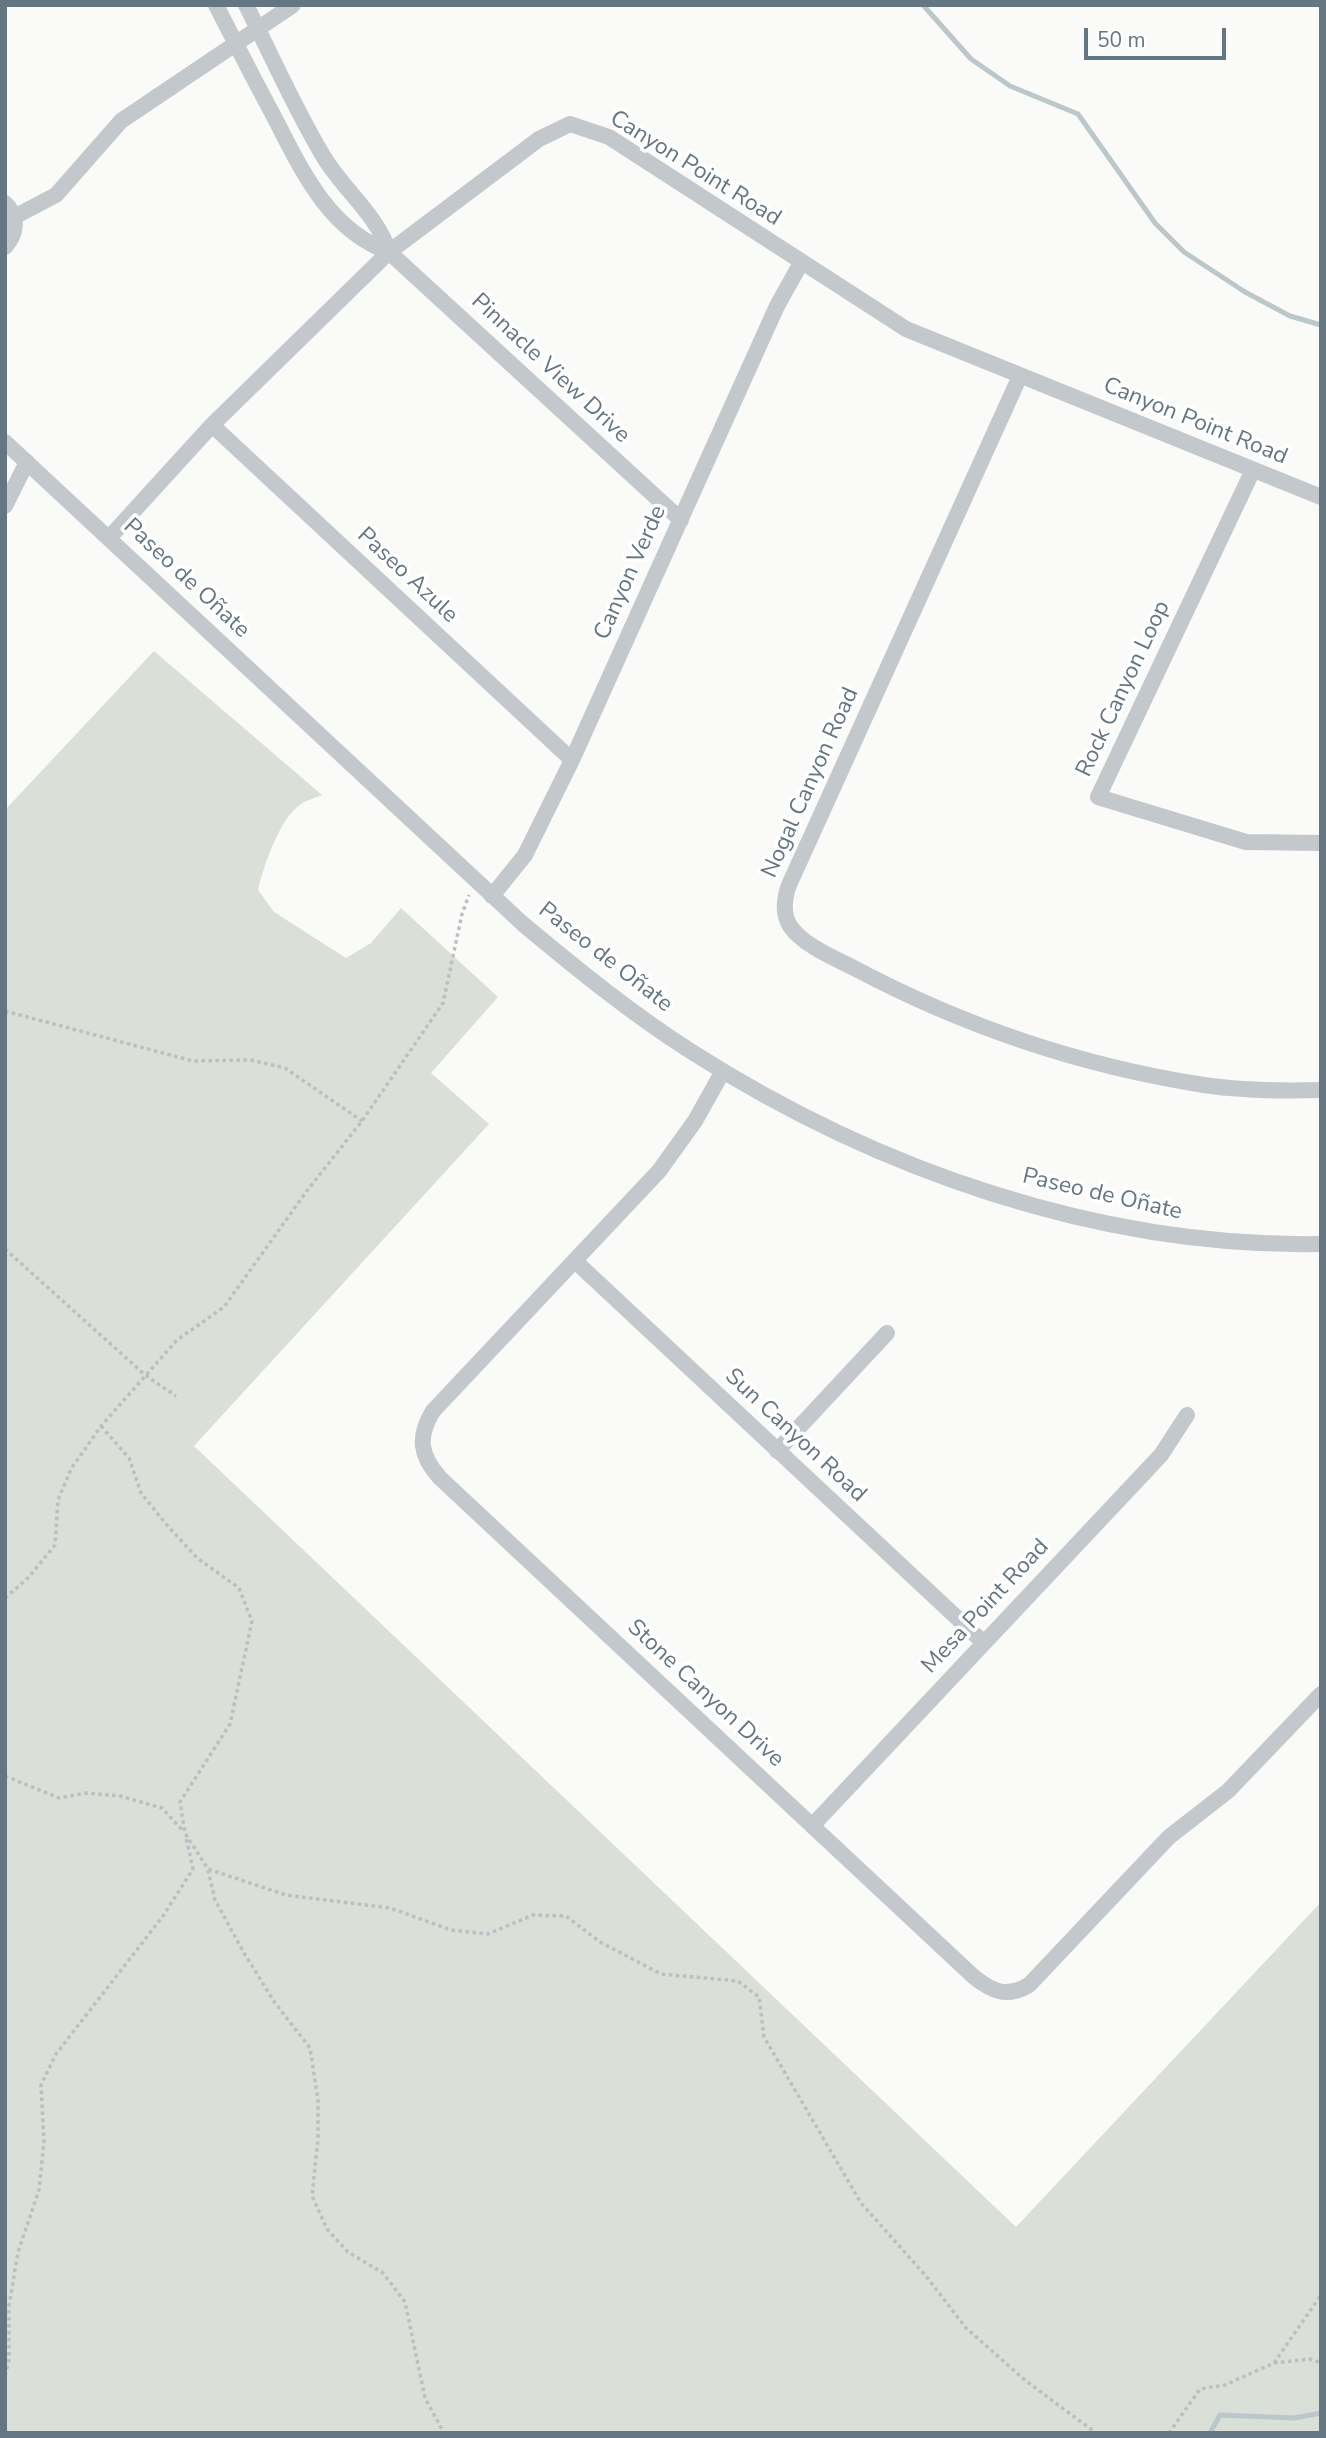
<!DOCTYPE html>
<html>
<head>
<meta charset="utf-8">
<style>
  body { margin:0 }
  #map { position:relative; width:1326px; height:2438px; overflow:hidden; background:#fafaf8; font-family:"Nunito Sans",sans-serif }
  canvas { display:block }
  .frame { position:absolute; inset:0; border:7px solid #657683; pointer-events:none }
  .scale { position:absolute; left:1084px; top:28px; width:142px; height:32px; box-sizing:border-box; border:4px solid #657683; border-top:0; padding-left:9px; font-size:21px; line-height:24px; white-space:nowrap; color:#657683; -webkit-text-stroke:5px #fff; paint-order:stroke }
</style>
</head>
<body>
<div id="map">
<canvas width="1326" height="2438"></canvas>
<div class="frame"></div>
<div class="scale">50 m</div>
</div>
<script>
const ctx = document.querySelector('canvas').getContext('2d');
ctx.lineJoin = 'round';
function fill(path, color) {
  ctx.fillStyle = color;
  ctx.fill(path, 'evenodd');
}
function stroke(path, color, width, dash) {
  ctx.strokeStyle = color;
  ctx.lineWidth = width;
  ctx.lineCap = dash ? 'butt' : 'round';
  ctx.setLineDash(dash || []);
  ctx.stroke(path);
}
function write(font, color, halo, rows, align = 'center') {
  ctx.font = font + ' "Nunito Sans",sans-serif';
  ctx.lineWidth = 7;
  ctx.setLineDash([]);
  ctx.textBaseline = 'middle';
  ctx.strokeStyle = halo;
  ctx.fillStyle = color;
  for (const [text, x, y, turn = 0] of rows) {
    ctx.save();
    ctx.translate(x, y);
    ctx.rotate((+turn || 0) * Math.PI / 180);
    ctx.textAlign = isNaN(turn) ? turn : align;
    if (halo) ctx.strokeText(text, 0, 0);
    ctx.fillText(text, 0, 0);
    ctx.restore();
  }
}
const green = new Path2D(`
  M154 651 322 795C316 798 306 800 301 804 279 819 264 865 258 890L274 912 346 958 371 943 401 908 498 997 431 1073 489 1124 194 1446 1016 2227 1321 1902V2433H5V810Z`);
const stream = new Path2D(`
  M923 5 971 59 1010 86 1078 114 1155 223 1184 252 1245 292 1290 316 1321 325
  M1210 2433 1220 2415 1294 2418 1321 2413`);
const path = new Path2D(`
  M5 1011 193 1061 251 1060 285 1068 362 1121
  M5 1249 145 1375 176 1396
  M101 1426 129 1458 141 1493 166 1524 197 1558 239 1588 252 1621 230 1724 180 1802 185 1833 208 1869 286 1895 390 1908 451 1930 488 1934 533 1915 566 1916 600 1942 661 1974 738 1981 759 1997 764 2037 861 2203 926 2276 966 2328 1026 2381 1096 2433
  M5 1598 28 1578 55 1545 58 1500 71 1469 101 1426 177 1340 224 1307 306 1192 362 1121 443 1003 462 914 469 895
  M5 1776 59 1798 86 1793 120 1796 162 1808 183 1831
  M208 1870 215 1900 244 1953 275 2003 310 2048 318 2100V2139L312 2196 327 2229 348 2252 383 2273 405 2302 425 2398 444 2433
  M1274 2363 1310 2359 1321 2363
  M5 2376 9 2360V2306L18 2252 39 2190 44 2142 41 2085 56 2054 163 1916 193 1869 186 1838
  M1169 2433 1200 2389 1225 2385 1274 2363 1321 2295`);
const minor = new Path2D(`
  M216 5C234 40 252 76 271 111 300 166 326 229 389 252L681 520
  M246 5C272 56 295 110 325 159 345 191 377 215 389 252
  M5 203C19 216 17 234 5 247
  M14 217 56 195 121 121 293 5
  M1020 376 789 885C784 899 782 913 790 926 803 945 832 957 852 967 961 1025 1081 1066 1204 1085 1243 1091 1282 1091 1321 1090
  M212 425 572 760
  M5 442 523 924C577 969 632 1014 692 1052 877 1170 1100 1248 1321 1244
  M1253 470 1098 797 1246 842 1321 843
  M5 506 27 462
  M109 538 212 425 389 252 539 139 570 124 609 137 906 329 1321 497
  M492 896 525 855 572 760 777 306 801 263
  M723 1071 695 1121 659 1171 433 1411C417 1437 420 1456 440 1478L974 1977C993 1992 1007 1998 1029 1985L1169 1837 1228 1791 1321 1694
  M575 1261 984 1643
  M777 1451 887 1333
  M812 1826 1161 1455 1187 1415`);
const streetNames = [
  ["Canyon Point Road",695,169,32],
  ["Pinnacle View Drive",550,369,43],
  ["Canyon Point Road",1195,422,22],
  ["Canyon Verde",631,573,-66],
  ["Paseo Azule",407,576,43],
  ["Paseo de Oñate",186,579,43],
  ["Rock Canyon Loop",1124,689,-65],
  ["Nogal Canyon Road",811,783,-66],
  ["Paseo de Oñate",605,958,38],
  ["Paseo de Oñate",1102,1195,13],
  ["Sun Canyon Road",795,1436,43],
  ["Mesa Point Road",986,1607,-47],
  ["Stone Canyon Drive",705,1694,43]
];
fill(green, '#dadfd7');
stroke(stream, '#bbc7cb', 5);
stroke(path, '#bbbfc2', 3.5, [3.5, 3.5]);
stroke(minor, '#c3c8cc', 16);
write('23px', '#657683', '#fff', streetNames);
</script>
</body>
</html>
